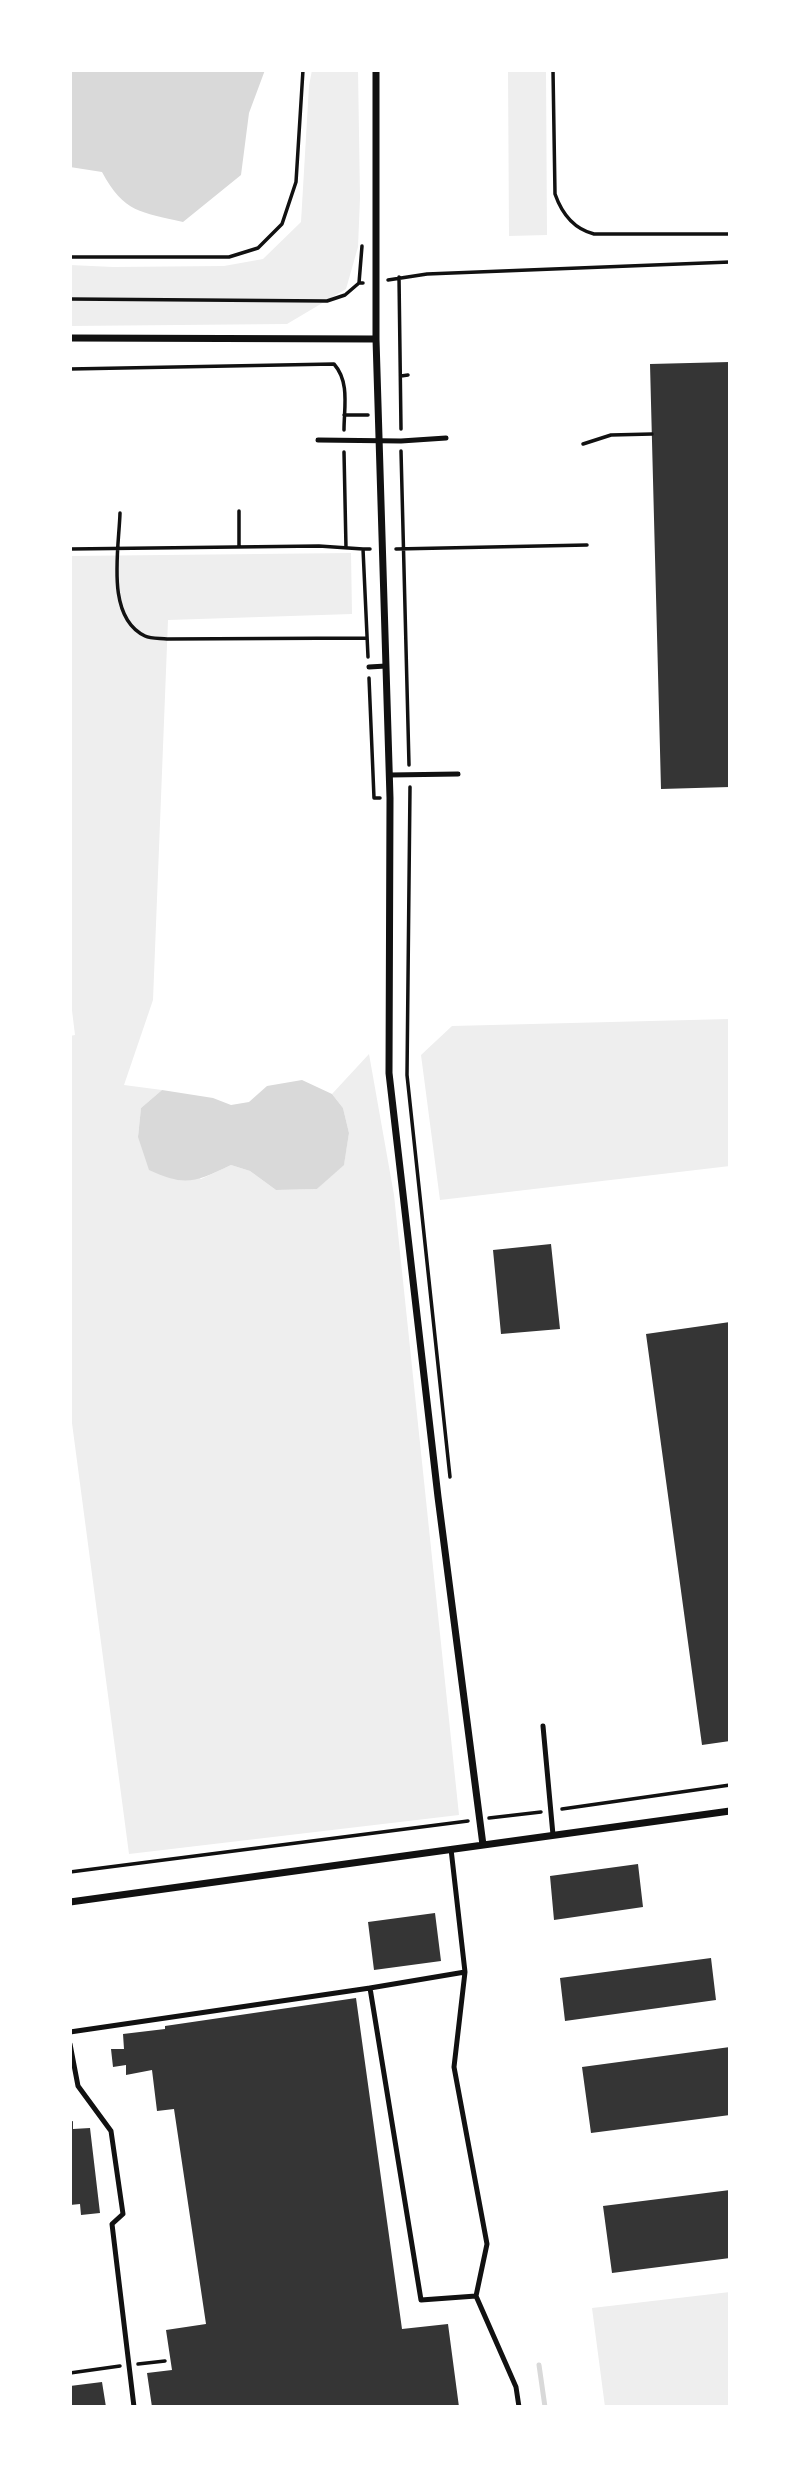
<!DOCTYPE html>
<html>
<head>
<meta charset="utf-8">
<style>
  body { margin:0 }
  #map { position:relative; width:800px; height:2477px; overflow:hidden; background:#fff; font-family:"Archivo Narrow",sans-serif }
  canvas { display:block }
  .frame { position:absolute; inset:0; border:72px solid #fff; pointer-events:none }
</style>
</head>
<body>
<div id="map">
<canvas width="800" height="2477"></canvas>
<div class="frame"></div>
</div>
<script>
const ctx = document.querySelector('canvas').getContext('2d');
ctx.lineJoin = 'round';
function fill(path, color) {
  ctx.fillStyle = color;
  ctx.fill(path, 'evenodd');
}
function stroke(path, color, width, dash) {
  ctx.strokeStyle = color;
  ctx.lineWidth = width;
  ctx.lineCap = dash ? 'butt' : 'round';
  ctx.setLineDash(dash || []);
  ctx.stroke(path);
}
const green = new Path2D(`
  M312 70H358L360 198 358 247 346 289 287 324 70 326V265L113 267 224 266 263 259 301 222 309 86Z
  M508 70H546L547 235 509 236Z
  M351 553 352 614 168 620 153 1000 124 1085 162 1090 141 1108 138 1137 201 1179 231 1165 250 1171 276 1190 317 1189 344 1164 349 1133 343 1108 332 1094 369 1054 394 1195 459 1815 129 1854 70 1408V1036L75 1035 70 994V556Z
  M730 1019V1166L440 1200 421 1055 452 1026Z
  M730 2292V2407H605L592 2308Z`);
const water = new Path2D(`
  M70 70H265L249 113 241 175 183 222C141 212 124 213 102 172L70 167Z
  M302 1080 332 1094 343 1108 349 1133 344 1165 317 1189 276 1190 250 1171 231 1165C195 1182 186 1187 149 1170L138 1137 141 1108 162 1090 213 1098 231 1105 249 1102 267 1086Z`);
const stream = new Path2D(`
  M539 2365 545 2407`);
const building = new Path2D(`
  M730 362V787L661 789 650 364Z
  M551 1244 560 1329 501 1334 493 1250Z
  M730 1322V1741L702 1745 646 1334Z
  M638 1864 643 1907 554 1920 550 1876Z
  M435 1913 441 1961 374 1970 368 1922Z
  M711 1958 716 2000 565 2021 560 1978Z
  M356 1998 402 2329 448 2324 459 2407H152L147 2373 172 2370 166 2330 206 2324 174 2109 157 2111 152 2070 126 2075V2065L113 2067 111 2049H124L123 2034 165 2029V2026Z
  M730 2047V2115L591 2133 582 2067Z
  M73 2121V2129L90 2128 100 2213 81 2215 80 2204 70 2205V2122Z
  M730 2190V2258L612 2273 603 2206Z
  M102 2382 106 2407H70V2386Z`);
const path = new Path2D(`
  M553 70 555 194C562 214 574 229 594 234H730
  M70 257H229L258 248 282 224 296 182 303 70
  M399 277 401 429
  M388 280 427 274 730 262
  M359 283 362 246
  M70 299 327 301 345 295 359 283H363
  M70 369 334 364C350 382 344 408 344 430
  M401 376 408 375
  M344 415H368
  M583 444 611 435 652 434
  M401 451 409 765
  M344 452 346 548
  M239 511V547
  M120 513C119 549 105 617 145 636 151 639 161 638 167 639L367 638
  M70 549 319 546 363 549
  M396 549 587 545
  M368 657 363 549H370
  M369 678 374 798H380
  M410 787 407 1075 450 1477
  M562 1809 730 1785
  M489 1818 541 1812
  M70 1872 468 1821
  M138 2364 165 2361
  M70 2373 120 2366`);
const service = new Path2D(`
  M318 440 401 441 446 438
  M369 667 386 666
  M390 775 458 774
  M543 1726 553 1835
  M451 1849 465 1972 370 1988 421 2300 476 2296 516 2387 519 2407
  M465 1972 454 2067 487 2244 476 2296
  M70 2032 370 1988
  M70 2044 78 2086 111 2131 123 2214 112 2224 134 2407`);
const minor = new Path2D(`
  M376 70V339L390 798 389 1073 438 1497 483 1845
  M70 338 376 339
  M70 1902 730 1811`);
fill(green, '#eee');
fill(water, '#d9d9d9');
stroke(stream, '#d9d9d9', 5);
fill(building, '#353535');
stroke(path, '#111', 3.5);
stroke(service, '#111', 5);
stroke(minor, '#111', 7);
</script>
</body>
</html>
